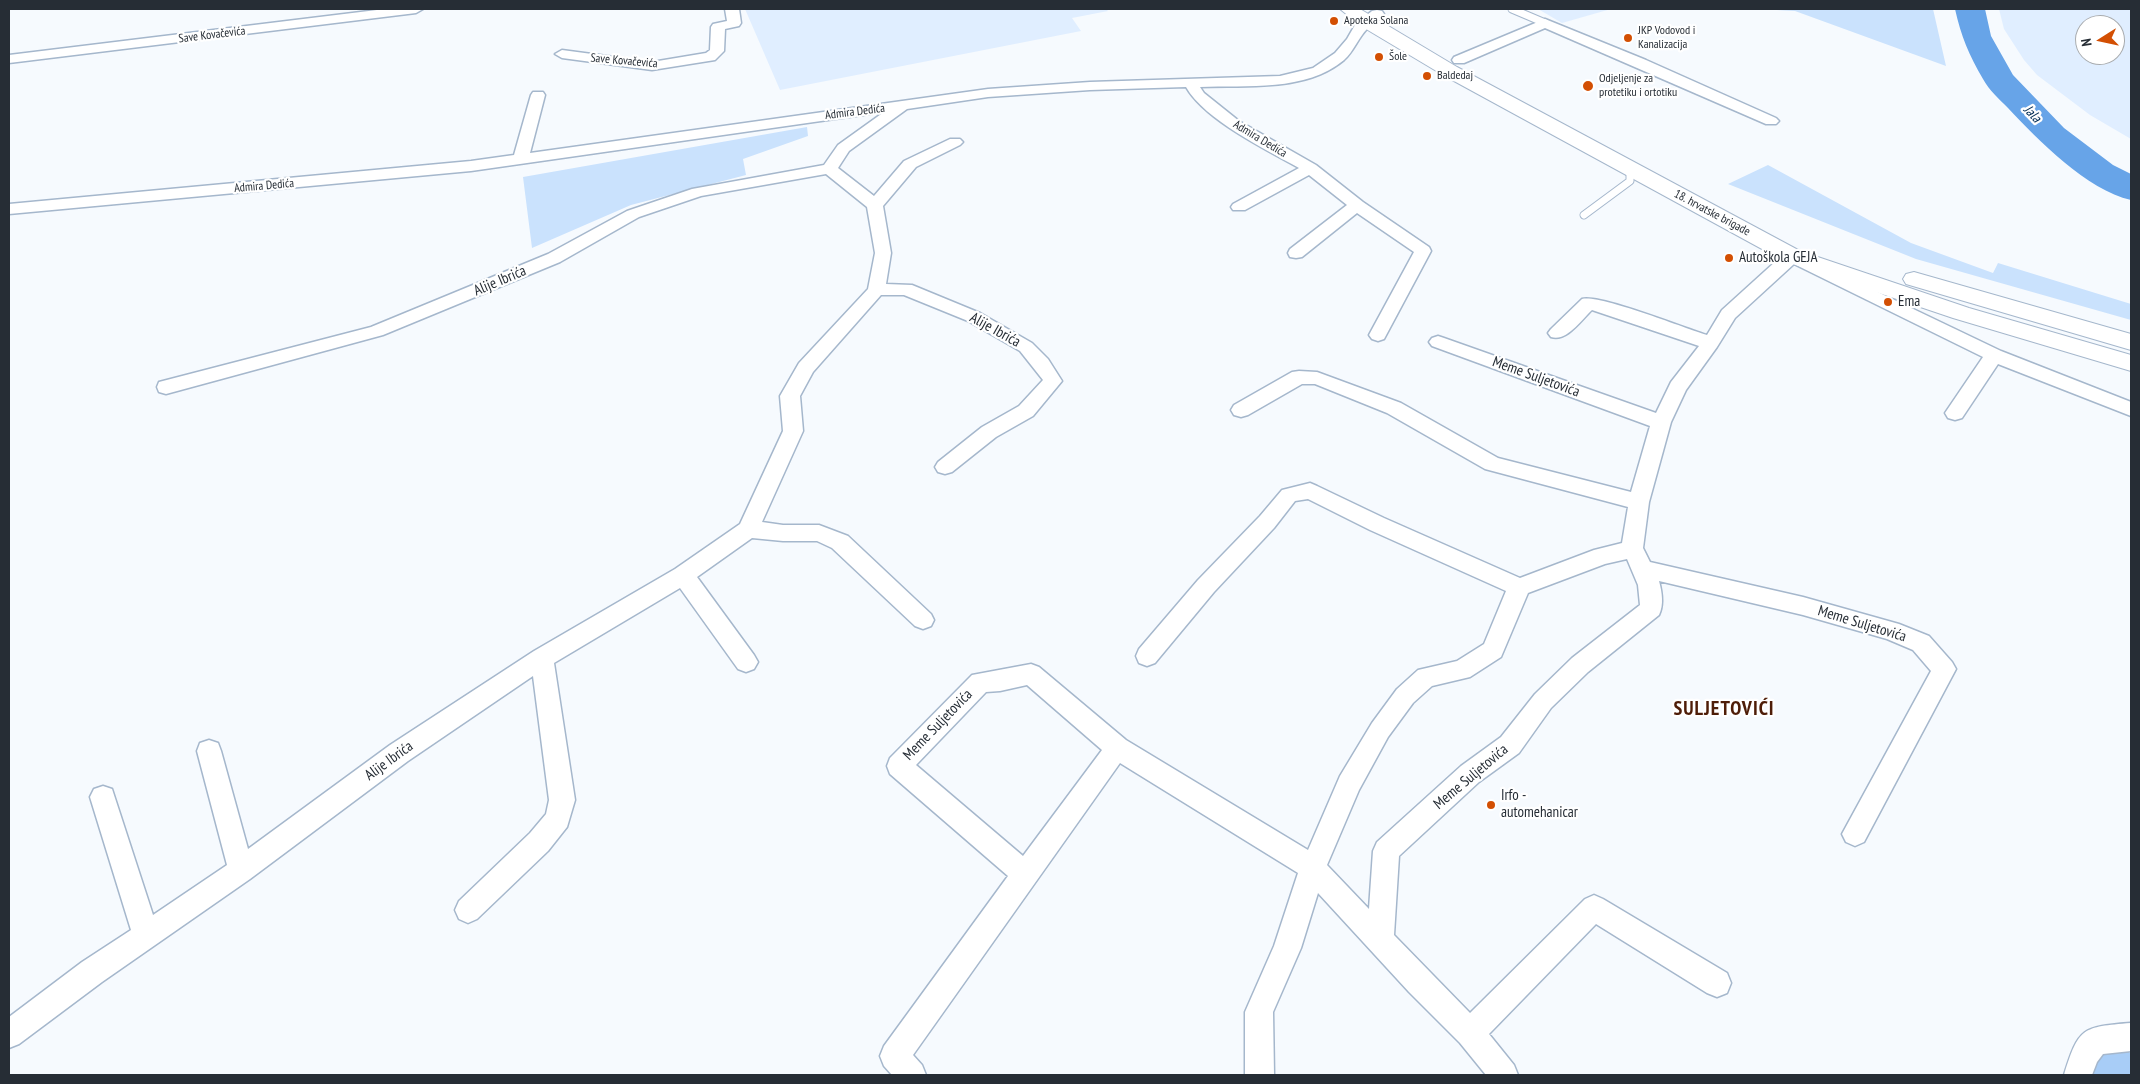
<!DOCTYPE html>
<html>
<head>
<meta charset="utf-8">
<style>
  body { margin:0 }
  #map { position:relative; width:2140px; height:1084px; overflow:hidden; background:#f6fafe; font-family:"PT Sans Narrow",sans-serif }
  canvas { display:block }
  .frame { position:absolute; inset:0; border:10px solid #262d35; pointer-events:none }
  .north { position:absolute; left:2075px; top:15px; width:50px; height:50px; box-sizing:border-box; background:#fff; border:1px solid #a8abae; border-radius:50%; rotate:260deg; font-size:14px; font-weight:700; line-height:20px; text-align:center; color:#262d35 }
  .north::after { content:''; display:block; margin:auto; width:18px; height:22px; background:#d34f03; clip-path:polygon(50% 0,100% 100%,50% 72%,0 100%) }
</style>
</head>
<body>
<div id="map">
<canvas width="2140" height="1084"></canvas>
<div class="frame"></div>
<div class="north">N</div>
</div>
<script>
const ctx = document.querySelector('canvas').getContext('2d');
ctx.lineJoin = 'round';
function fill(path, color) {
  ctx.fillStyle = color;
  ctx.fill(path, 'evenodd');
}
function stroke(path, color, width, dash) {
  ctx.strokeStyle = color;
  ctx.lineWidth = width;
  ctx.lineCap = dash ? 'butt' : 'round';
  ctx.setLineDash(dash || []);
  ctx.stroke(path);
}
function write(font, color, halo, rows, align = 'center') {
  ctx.font = font + ' "PT Sans Narrow",sans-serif';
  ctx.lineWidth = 4.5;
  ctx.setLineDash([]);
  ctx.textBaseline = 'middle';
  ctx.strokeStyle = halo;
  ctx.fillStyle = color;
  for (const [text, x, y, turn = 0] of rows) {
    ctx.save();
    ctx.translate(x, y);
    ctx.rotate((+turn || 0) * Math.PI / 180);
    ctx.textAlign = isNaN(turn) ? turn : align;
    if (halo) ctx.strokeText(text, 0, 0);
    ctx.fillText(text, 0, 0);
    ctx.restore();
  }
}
const built = new Path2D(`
  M745 9H1106L1108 11 1072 18 1081 31 780 90Z
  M1538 9H1611L1562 23Z
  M1999 9H2131V139L2090 115 2037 75 2024 60 2004 29ZM2085 25H2115V55H2085Z`);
const green = new Path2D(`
  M1758 9H1933L1946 66 1795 11Z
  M807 127 808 136 743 159 746 175 631 205 532 248 523 177Z
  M1768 165 1911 243 1993 273 1998 263 2131 304V320L1916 259 1728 184Z`);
const forest = new Path2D(`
  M2096 1040 2131 1053V1075H2078L2086 1053Z`);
const river = new Path2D(`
  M1955 9H1985L1991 36 2013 75 2064 128 2113 165 2131 174V200C2087 190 2038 140 2008 108 1999 99 1989 90 1983 79 1969 55 1961 36 1955 9Z`);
const lane = new Path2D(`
  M1512 9 1545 23
  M1584 215 1630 181V169`);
const street = new Path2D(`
  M385 9H423L416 13 9 63V55Z
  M725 9H739L741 23 739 26 725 29 724 51 715 60 652 70 562 58 555 54 562 50 652 62 706 53 710 50 711 27 713 24 727 21Z
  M1377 10 1382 11 1384 14 1382 17C1377 21 1371 25 1367 29 1358 38 1354 51 1344 60 1306 92 1247 85 1200 87L1204 93 1239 121 1316 165 1363 202 1429 247 1431 251 1384 339 1378 341 1372 339 1369 335 1414 252 1357 213 1302 257 1296 258 1290 257 1288 253 1290 249 1347 205 1309 175 1245 210H1233L1231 207 1233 204 1299 168C1265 149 1205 120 1186 87L1090 90 988 97 907 109 849 151 838 168 874 196 904 161 950 139H960L963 142 960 145 916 167 883 206 891 253 886 284 912 285 980 313 1032 343 1048 359 1062 381 1033 416 996 437 952 472 945 474 938 472 935 467 938 462 982 427 1019 406 1043 380 1020 351 968 321 904 295H881L813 372 800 396 803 431 762 522 783 525H819L848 536 931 614 934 620 931 626 923 629 915 626 832 548 817 541H783L752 538 697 577 754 655 758 662 754 669 746 672 738 669 680 588 554 663 575 800 567 827 548 851 477 919 468 923 459 919 455 910 459 901 530 833 546 814 549 800 533 676 408 761 250 879 102 982 19 1044 9 1048V1017L82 962 131 930 90 797 94 789 103 786 112 789 153 915 227 865 197 751 200 743 209 740 218 743 221 751 248 849 390 745 534 651 675 569 740 524 783 431 780 396 799 363 868 289 875 253 867 207 826 174 701 196 639 217 560 262 383 335 166 394 159 392 157 387 159 382 371 327 548 254 627 211 692 189 824 165 838 145 884 112 471 171 9 214V204L471 161 514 155 531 95 533 92H543L545 95 530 153 988 89 1090 82 1280 76 1313 68 1335 53 1347 39 1355 25 1372 11Z
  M1545 19 1646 60 1776 118 1779 121 1776 124H1766L1545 28 1464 63H1454L1452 60 1454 57Z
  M1792 251 2001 351 2131 402V416L1998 364 1962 418 1955 420 1948 418 1945 413 1983 357 1794 264 1735 318 1717 347 1686 390 1671 422 1649 502 1643 548 1650 562 1803 597 1899 624 1929 636 1952 662 1956 669 1864 842 1855 846 1846 842 1842 834 1931 671 1913 650 1887 639 1803 615 1659 581C1662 592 1664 605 1659 615L1588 672 1551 708 1519 753 1479 782 1399 856 1394 935 1470 1013 1585 899 1594 895 1603 899 1727 973 1731 983 1727 993 1717 997 1707 993 1596 924 1489 1034 1514 1065 1518 1075H1486L1460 1043 1409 992 1318 893 1301 948 1273 1012 1274 1075H1245V1012L1274 946 1298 873 1120 763 913 1055 922 1065 926 1075H892L884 1066 880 1056 884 1046 1008 876 890 774 887 766 890 758 972 675 1031 664 1039 667 1126 740 1308 850 1340 776 1372 723 1397 689 1418 670 1457 661 1484 644 1506 591 1370 530 1308 499 1295 501 1274 528 1214 592 1155 663 1147 666 1139 663 1136 656 1139 649 1198 580 1260 516 1282 490 1310 483 1317 486 1384 518 1520 578 1594 550 1622 543 1628 507 1485 469 1387 413 1315 384H1302L1248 415 1241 417 1234 415 1231 410 1234 405 1292 372 1299 371 1317 372 1401 403 1498 458 1631 492 1650 426 1432 346 1429 342 1432 338 1438 336 1444 338 1656 413 1671 382 1699 346 1592 310C1581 320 1567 342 1551 337L1548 333 1551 329 1582 299C1599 294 1684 328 1707 335L1722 310 1786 252ZM1627 559 1638 585 1640 605 1572 658 1535 694 1501 737 1461 766 1377 842 1373 851 1369 909 1327 865 1359 790 1388 737 1413 703 1432 686 1470 677 1501 657 1528 593 1605 564ZM1027 685 1102 750 1023 856 916 765 986 692 1000 691Z
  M2131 1023V1051L2103 1054 2097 1062 2092 1075H2064C2079 1027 2082 1027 2131 1023Z`);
const secondary = new Path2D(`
  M1340 9H1360L1457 67 1800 251 1969 308 2131 355V371L1953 318 1784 261 1443 75 1361 26Z
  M1914 272 2131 334V350L1906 284 1903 279 1906 274Z`);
const markers = [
  [1334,21,5,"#d34f03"],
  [1628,38,5,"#d34f03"],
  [1379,57,5,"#d34f03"],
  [1427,76,5,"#d34f03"],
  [1588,86,6,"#d34f03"],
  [1729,258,5,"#d34f03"],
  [1888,302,5,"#d34f03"],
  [1491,805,5,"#d34f03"]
];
const farPoinames = [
  ["Apoteka Solana",1344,21],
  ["JKP Vodovod i",1638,31],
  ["Kanalizacija",1638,45],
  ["Šole",1389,57],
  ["Baldedaj",1437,76],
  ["Odjeljenje za",1599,79],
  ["protetiku i ortotiku",1599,93]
];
const farStreetnames = [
  ["Save Kovačevića",212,35,-7],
  ["Save Kovačevića",624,61,5],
  ["Admira Dedića",855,112,-7],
  ["Admira Dedića",1260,139,31],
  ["Admira Dedića",264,186,-5],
  ["18. hrvatske brigade",1712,213,28]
];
const farWaternames = [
  ["Jala",2032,114,46]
];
const poiNames = [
  ["Autoškola GEJA",1739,258],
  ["Ema",1898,302],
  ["Irfo -",1501,796],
  ["automehanicar",1501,813]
];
const streetNames = [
  ["Alije Ibrića",500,281,-23],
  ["Alije Ibrića",995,330,29],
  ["Meme Suljetovića",1536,377,20],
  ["Meme Suljetovića",1862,624,17],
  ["Meme Suljetovića",938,725,-46],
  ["Alije Ibrića",389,761,-36],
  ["Meme Suljetovića",1471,777,-40]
];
const districtNames = [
  ["SULJETOVIĆI",1724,709]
];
fill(built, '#e0eeff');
fill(green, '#cae2fd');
fill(forest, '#a8cdf7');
fill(river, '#67a4e8');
stroke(lane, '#a5b7cc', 9);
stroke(street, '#a5b7cc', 3);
stroke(secondary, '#a5b7cc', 2);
stroke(lane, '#fff', 7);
fill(street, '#fff');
fill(secondary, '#fff');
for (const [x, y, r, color] of markers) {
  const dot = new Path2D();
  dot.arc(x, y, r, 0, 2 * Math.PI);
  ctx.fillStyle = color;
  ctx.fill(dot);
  stroke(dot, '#fff', 2);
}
write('12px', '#262d35', '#fff', farPoinames, 'left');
write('12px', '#262d35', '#fff', farStreetnames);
write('italic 14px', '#002b54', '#fff', farWaternames);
write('15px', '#262d35', '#fff', poiNames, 'left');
write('15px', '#262d35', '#fff', streetNames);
ctx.letterSpacing = '1px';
write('bold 20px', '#4e1d08', '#fff', districtNames);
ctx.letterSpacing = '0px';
</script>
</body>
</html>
